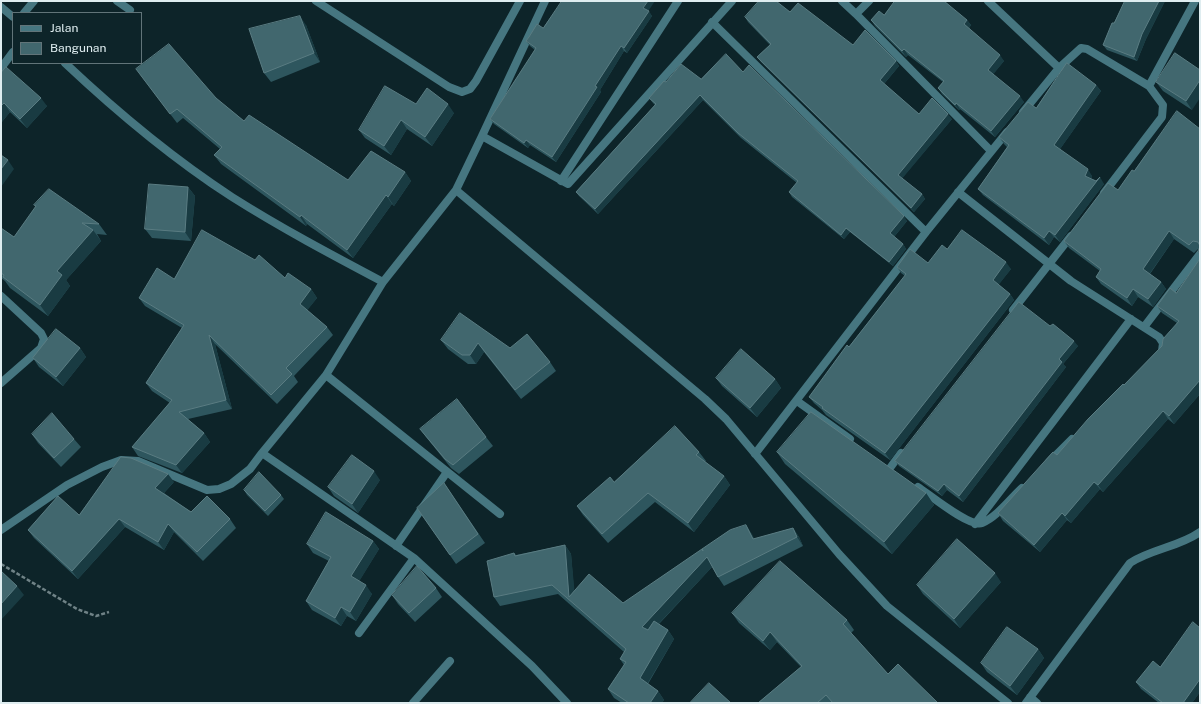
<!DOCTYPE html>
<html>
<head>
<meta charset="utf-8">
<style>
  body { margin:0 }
  #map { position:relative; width:1201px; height:704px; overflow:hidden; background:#0d2429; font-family:"Public Sans",sans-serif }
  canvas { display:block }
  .frame { position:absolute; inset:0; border:2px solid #dfedf0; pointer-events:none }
  .legend { position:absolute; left:12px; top:12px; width:130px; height:52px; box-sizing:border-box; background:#0d2429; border:1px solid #617479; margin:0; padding:5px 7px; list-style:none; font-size:12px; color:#dfedf0 }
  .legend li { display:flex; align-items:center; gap:8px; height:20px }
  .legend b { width:20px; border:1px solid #617479 }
</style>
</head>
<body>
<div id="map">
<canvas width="1201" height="704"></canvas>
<div class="frame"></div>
<ul class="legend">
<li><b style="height:5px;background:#467680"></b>Jalan</li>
<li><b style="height:11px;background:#41676e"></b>Bangunan</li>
</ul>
</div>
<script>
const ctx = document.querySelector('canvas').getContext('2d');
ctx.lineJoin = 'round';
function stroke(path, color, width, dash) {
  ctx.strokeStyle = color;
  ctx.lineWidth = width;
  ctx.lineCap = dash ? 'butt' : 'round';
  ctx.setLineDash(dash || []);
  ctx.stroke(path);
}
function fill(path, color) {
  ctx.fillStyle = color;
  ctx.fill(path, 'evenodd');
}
const path = new Path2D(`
  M1 564 77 609 96 616 109 612`);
const service = new Path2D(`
  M117 1 130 10
  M24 13 34 1`);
const minor = new Path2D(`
  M316 1 449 87 462 92 470 89 476 81 520 1
  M545 1 482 136 568 184 732 1
  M842 1 856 14 869 1
  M988 1 1059 68
  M1 7 13 17
  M856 14 991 151
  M712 22 926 232
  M65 63C117 112 172 158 232 197 281 228 332 255 383 282
  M1 68 13 52
  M1149 86 1195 1
  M1023 112 1059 68 1081 48 1087 49 1149 86 1163 105 1162 117 1104 193
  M561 181 678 1
  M456 190 482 136
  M958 192 1071 281 1159 337 1163 343 1162 351
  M1 296 41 333 44 339 41 348 1 383
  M1013 310 1071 236
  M1144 327 1200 254
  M326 375 500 514
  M797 401 850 439
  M262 453 414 558 532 666 567 703
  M755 454 926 232 1007 132
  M1049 462 1072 439
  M890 468 901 453
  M918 487C930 495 970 528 982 523 997 517 1010 499 1022 488
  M975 524 1131 319
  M1 530 67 485 102 467 121 460 138 461 207 490 219 489 231 484 250 469 262 453 326 375 383 282 456 190 705 399 726 419 839 554 887 606 1008 703
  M396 546 447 472
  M359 633 414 558
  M1030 697 1037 703
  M413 703 450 661
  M1026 703 1130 563C1151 549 1179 547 1200 532`);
const wall = new Path2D(`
  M1125 1H1165L1146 39 1137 61 1107 50 1103 45Z
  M648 11 652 16 627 53 624 51 600 90 601 92 556 162 530 145 528 148 494 124 490 119 535 50 530 46 526 41 543 28Z
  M790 12 853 45 896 61 899 66 884 84 919 114 952 119 902 178 922 194 925 199 914 212 761 62 757 57 770 45 748 22 745 17Z
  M884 15 967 20 971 25 969 28 1004 61 993 74 1024 102 995 137 960 109 959 110 942 94 938 88 943 82 908 55 906 57 875 26 871 20Z
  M306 25 320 62 271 82 264 73Z
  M1175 53 1192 110 1163 91 1156 82Z
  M136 69 216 98 244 121 348 180 405 172 411 181 394 206 392 204 353 258 307 224 306 226 221 164 214 155 220 149 183 118 177 123Z
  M743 72 907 221 894 237 903 244 906 249 893 266 850 232 844 239 792 197 789 192 797 183 741 138 703 100 598 214 579 196 576 192 655 105 653 103 649 98 666 82 701 79Z
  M1 73 47 106 27 128 10 112 1 123Z
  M1096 85 1101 91 1060 149 1092 176 1091 179 1096 181 1104 184 1060 242 1054 237 1049 245 983 195 978 189 1007 147 1004 144 999 137 1036 108Z
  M416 104 454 113 432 146 407 129 391 155 365 138 359 130Z
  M1200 129V255L1198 252 1199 249H1198L1194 253 1174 239 1150 274 1161 282 1166 289 1153 307 1138 297 1132 306 1101 284 1096 277 1100 271 1069 248 1064 241 1118 190 1134 171Z
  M188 187 195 196 191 241 152 238 145 229Z
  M34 205 99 224 107 235 97 234 101 241 66 280 70 286 48 316 10 288 5 281 1 278V228L14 237 36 207Z
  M947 249 1011 269 998 285 1010 294 1014 300 890 460 826 415 822 410 814 403 809 397 905 276 901 273 897 267 928 263Z
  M1200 259V394L1174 424 1168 419 1103 492 1100 489 1071 523 1067 520 1040 552 1003 521 998 513 1057 455 1162 346 1177 323 1162 313 1157 306 1176 293Z
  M285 278 311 289 317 298 307 310 327 327 333 335 294 376 298 382 277 404 215 344 232 409 188 419 204 433 210 442 182 473 138 456 132 447 170 403 152 391 146 383 182 328 145 306 139 298 174 279Z
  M1050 326 1078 346 1063 364 1066 367 963 502 947 490 942 496 899 466 895 461Z
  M441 340 510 348 550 362 556 371 521 399 484 352 476 364H468L448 349Z
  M80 348 86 357 63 386 39 367 33 358Z
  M716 378 775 379 781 388 757 417 722 386Z
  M420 429 486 437 493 446 459 474 451 468 426 437Z
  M32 434 74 439 81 447 61 467 38 443Z
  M699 452 706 461 705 462 724 476 730 485 694 532 655 502 608 543 583 515 577 506 614 482Z
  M777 452 926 493 934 505 892 554 785 464Z
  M380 480 358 513 334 496 328 487Z
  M174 482 164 493 191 512 230 519 236 528 203 561 174 532 164 550 125 527 78 579 34 538 28 530 79 515Z
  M444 483 485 543 456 564 417 508Z
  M244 490 281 495 284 499 268 516 247 495Z
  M746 525 754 539 793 528 799 537 803 546 724 586 718 577 712 567 659 624 668 630 674 639 648 684 658 691 664 700 662 703H622L614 698 608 689 624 665 620 659 624 652 558 594 500 606 494 597 514 553 516 555 565 545 571 554 574 591 623 603Z
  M373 541 379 549 359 581 372 594 356 621 347 616 341 626 312 610 306 601 329 561 313 553 307 544Z
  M1001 582 960 628 923 594 917 585Z
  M436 588 442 597 415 622 398 604 392 595Z
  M732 613 847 620 854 630 851 633 888 674 938 703H758L801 667 777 642 770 650 739 623Z
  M1200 628V692L1192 703H1159L1141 689 1136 682 1160 667Z
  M1038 649 1044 658 1017 695 987 672 981 663Z`);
const shadedWall = new Path2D(`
  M648 1H655L647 13 643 8Z
  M1159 1H1165L1146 39 1137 61 1134 57 1142 34Z
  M649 11 652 16 627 53 624 48Z
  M300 16 306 25 320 62 314 53Z
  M967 20 971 25 968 30 964 24Z
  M621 46 624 51 600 90 601 92 556 162 552 157 595 86Z
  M904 49 908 55 906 57 902 51Z
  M1000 55 1004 61 992 76 988 70Z
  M896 61 899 66 883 85 880 80Z
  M1200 80V98L1192 110 1186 101Z
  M1096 85 1101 91 1058 152 1054 145Z
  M700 95 703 100 598 214 595 209Z
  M1020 96 1024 102 995 137 991 131Z
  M41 98 47 106 27 128 20 119Z
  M4 103 10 112 1 123V106Z
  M956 103 960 109 959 110 955 105Z
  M448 104 454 113 432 146 425 137Z
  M948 114 952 119 901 180 898 175Z
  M401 120 407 129 391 155 384 146Z
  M526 140 530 145 528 148 524 143Z
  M8 160 14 169 1 187V169Z
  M1088 169 1092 176 1090 182 1085 176Z
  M405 172 411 181 394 206 388 197Z
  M1100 177 1104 184 1060 242 1055 235Z
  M188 187 195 196 191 241 185 232Z
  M922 194 925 199 914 212 911 208Z
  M386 195 392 204 353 258 347 250Z
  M301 215 307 224 306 226 300 217Z
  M904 216 907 221 893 238 890 233Z
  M846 228 850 232 844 239 841 235Z
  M93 230 101 241 66 280 70 286 48 316 40 305 57 271Z
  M1049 231 1054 237 1049 245 1044 238Z
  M1169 231 1174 239 1148 276 1143 269Z
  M903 244 906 249 893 266 889 262Z
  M1006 262 1011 269 997 287 993 280Z
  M1161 282 1166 289 1153 307 1148 299Z
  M311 289 317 298 306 312 300 304Z
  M1133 289 1138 297 1132 306 1127 298Z
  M1010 294 1014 300 890 460 885 453Z
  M209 335 215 344 232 409 226 400Z
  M1074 341 1078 346 1063 364 1066 367 963 502 959 496 1059 359Z
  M478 343 484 352 476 364 470 355Z
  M80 348 86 357 63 386 56 377Z
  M775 379 781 388 757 417 750 408Z
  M1200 380V394L1174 424 1169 416Z
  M1163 411 1168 419 1103 492 1098 485Z
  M204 433 210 442 182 473 176 465Z
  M374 471 380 480 358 513 352 504Z
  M168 474 174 482 161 496 155 488Z
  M724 476 730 485 694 532 688 523Z
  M1094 482 1100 489 1071 523 1065 516Z
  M944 484 947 490 942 496 938 491Z
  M926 493 934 505 892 554 884 542Z
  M1062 513 1067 520 1040 552 1034 545Z
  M119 519 125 527 78 579 72 571Z
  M168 524 174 532 164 550 158 542Z
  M746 525 752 534 759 548 753 539Z
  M793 528 799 537 803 546 797 537Z
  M373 541 379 549 357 585 351 576Z
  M565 545 571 554 576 606 569 597Z
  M707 557 713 566 648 635 642 627Z
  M995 573 1001 582 960 628 954 619Z
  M366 585 372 594 356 621 350 612Z
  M17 586 24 595 1 620V604Z
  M341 607 347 616 341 626 335 618Z
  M668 630 674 639 646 686 640 678Z
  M770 632 777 642 770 650 763 641Z
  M1038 649 1044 658 1017 695 1010 686Z
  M1200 679V692L1192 703H1183Z
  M658 691 664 700 662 703H650Z`);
const building = new Path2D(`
  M562 1H648L643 8 649 11 624 48 621 46 595 86 597 87 552 157 526 140 524 143 490 119 536 48 526 41 529 37 537 24 543 28Z
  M759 1H776L790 12 798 3 853 45 865 30 896 61 880 80 919 114 932 98 948 114 898 175 922 194 911 208 757 57 771 44 745 17Z
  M895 1H944L967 20 964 24 1000 55 988 70 1020 96 991 131 956 103 955 105 938 88 944 81 904 49 902 51 871 20 879 11 884 15Z
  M1125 1H1159L1142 34 1134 57 1103 45 1112 23H1114Z
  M300 16 314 53 264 73 249 29Z
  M169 44 216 98 244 121 249 115 348 180 371 151 405 172 388 197 386 195 347 250 301 215 300 217 214 155 222 147 177 109 170 114 136 69Z
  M1175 53 1200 70V80L1186 101 1156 82Z
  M726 54 743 72 749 65 904 216 890 233 903 244 889 262 846 228 841 235 789 192 798 181 738 133 700 95 595 209 576 192 656 104 649 98 664 81 666 82 681 64 701 79Z
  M1067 63 1096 85 1054 145 1088 169 1085 176 1096 181 1100 177 1055 235 1049 231 1044 238 978 189 1009 145 999 137 1028 102 1036 108Z
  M6 67 41 98 20 119 4 103 1 106V73Z
  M385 86 416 104 427 88 448 104 425 137 401 120 384 146 359 130Z
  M1177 111 1200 129V246L1198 242 1193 241 1189 245 1169 231 1143 269 1161 282 1148 299 1133 289 1127 298 1096 277 1101 269 1064 241 1108 183 1118 190 1132 170 1134 171Z
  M1 155 8 160 1 169Z
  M149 184 188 187 185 232 145 229Z
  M49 189 99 224 82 223 93 230 57 271 62 275 40 305 3 277 4 275 1 273V228L14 237 36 206 34 205Z
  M202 230 255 260 259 255 285 278 288 273 311 289 300 304 327 327 286 368 292 374 271 395 209 335 226 400 179 412 204 433 176 465 132 447 172 400 146 383 184 325 139 298 157 268 174 279Z
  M962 230 1006 262 993 280 1010 294 885 453 822 408 823 407 809 397 847 345 849 347 906 274 897 267 910 249 928 263 942 245 947 249Z
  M1200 247V253L1198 252Z
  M1200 259V380L1169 416 1163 411 1098 485 1094 482 1065 516 1062 513 1034 545 998 513 1052 453 1053 452 1057 455 1088 419 1123 384 1124 385 1162 346 1163 339 1179 321 1157 306 1170 288 1176 293Z
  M1019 302 1050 326 1053 324 1074 341 1059 359 1062 362 959 496 944 484 938 491 895 461Z
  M460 313 510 348 527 334 550 362 515 390 478 343 470 355H462L441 340Z
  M56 329 80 348 56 377 33 358Z
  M741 349 775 379 750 408 716 378Z
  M457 399 486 437 453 465 445 459 420 429Z
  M811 412 926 493 884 542 777 452Z
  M52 413 74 439 54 458 32 434Z
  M675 426 699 452 696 455 724 476 688 523 648 493 602 534 577 506 610 477 614 482Z
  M352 455 374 471 352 504 328 487Z
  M121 457 131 458 168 474 155 488 191 512 207 496 230 519 197 552 168 524 158 542 119 519 72 571 28 530 58 496 79 515Z
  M259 472 281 495 265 511 244 490Z
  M444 483 478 534 450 555 417 508Z
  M326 512 373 541 351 576 366 585 350 612 341 607 335 618 306 601 331 557 307 544Z
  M746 525 753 539 793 528 797 537 718 577 707 557 642 627 648 630 654 621 668 630 640 678 658 691 650 703H629L608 689 626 662 620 659 626 649 552 585 494 597 487 561 514 553 515 556 565 545 569 597 589 574 623 603 702 549 703 551 702 549 730 530Z
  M957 539 995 573 954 619 917 585Z
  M780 561 847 620 843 624 888 674 898 664 938 703H833L826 695 817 703H758L802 666 770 632 763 641 732 613Z
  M417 566 436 588 409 613 392 595Z
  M1 571 17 586 1 604Z
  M1193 622 1200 628V679L1183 703H1163L1136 682 1153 661 1160 667Z
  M1007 627 1038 649 1010 686 981 663Z
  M709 683 731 703H690Z`);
stroke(path, '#6f8286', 2.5, [4, 2]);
stroke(service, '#467680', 8);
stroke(minor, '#467680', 8);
fill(wall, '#2e565e');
fill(shadedWall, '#193b42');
fill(building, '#41676e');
stroke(building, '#5a7c82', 1);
</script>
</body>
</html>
